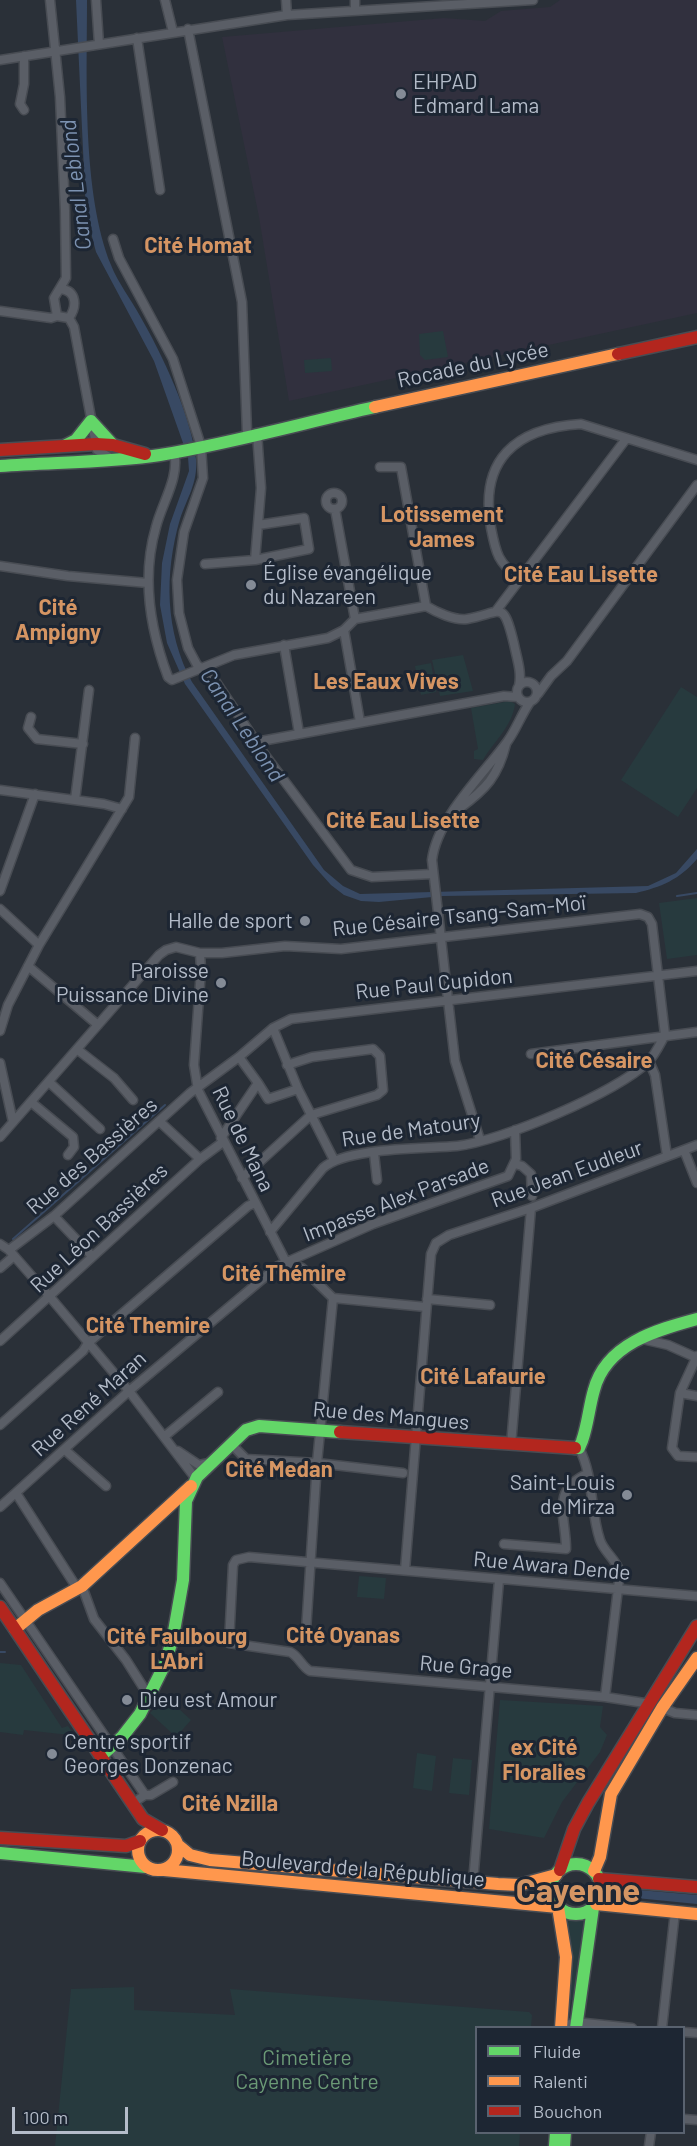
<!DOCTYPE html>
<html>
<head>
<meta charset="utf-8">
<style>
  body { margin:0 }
  #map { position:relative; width:697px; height:2146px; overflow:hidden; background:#2a3038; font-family:Barlow,sans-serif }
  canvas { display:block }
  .legend { position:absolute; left:475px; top:2026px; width:210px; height:108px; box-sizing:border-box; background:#1d2633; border:2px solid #59626f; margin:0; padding:8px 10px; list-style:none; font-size:18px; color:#b4bcc9 }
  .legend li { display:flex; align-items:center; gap:12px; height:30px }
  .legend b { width:30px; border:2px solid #59626f }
  .scale { position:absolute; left:12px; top:2107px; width:116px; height:27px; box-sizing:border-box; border:3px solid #b4bcc9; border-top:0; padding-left:8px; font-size:18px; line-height:21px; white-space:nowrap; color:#b4bcc9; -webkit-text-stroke:4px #1d2633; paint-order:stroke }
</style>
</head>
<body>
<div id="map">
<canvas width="697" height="2146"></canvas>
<ul class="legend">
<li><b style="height:8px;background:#63d668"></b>Fluide</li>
<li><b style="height:8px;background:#ff974d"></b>Ralenti</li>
<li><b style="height:8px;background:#b3261e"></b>Bouchon</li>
</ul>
<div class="scale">100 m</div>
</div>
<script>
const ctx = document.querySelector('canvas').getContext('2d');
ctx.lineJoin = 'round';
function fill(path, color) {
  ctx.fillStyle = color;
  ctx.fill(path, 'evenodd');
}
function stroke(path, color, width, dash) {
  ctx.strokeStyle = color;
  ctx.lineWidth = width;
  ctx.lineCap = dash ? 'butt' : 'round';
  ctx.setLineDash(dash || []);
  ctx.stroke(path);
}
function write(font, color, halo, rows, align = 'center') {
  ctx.font = font + ' Barlow,sans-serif';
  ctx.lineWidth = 6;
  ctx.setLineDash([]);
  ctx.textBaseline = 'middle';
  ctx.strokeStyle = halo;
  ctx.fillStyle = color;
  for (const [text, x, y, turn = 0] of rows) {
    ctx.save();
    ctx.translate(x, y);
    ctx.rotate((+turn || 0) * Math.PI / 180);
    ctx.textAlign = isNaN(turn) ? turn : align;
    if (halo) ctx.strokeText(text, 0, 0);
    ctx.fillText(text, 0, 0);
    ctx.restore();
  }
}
const medical = new Path2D(`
  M560 0H697V313L289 401 259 217 222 37 444 18 485 21 501 11 550 7Z`);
const green = new Path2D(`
  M443 331 448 357 425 360 420 355 419 334Z
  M331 358 332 371 305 373 304 360Z
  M463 655 473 691 440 696 432 660Z
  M431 663 436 692 421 695 415 666Z
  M681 687 697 697V788L678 817 621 780Z
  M510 701 515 704C512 727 494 741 483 760L474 759V751L478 749 471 708Z
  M697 898V955L667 959 659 903Z
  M359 1576 386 1578 384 1599 357 1597Z
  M0 1663 21 1665 62 1728 68 1726 73 1733 70 1735 24 1730 23 1735 0 1732Z
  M166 1697 191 1720 176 1737 150 1713Z
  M500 1700 603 1706 600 1727 607 1735 600 1752 562 1802 544 1838 489 1829Z
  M417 1753 436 1756 432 1791 413 1788Z
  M453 1758 472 1760 469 1795 449 1793Z
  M564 1917 575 1920 588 1918 575 2001 566 1999Z
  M134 1987V2010L235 2015 230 1989 529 2012 532 2015 531 2027 476 2028V2132L520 2133 519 2146H55L71 1989Z`);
const water = new Path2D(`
  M76 0H87C87 79 82 193 111 265 118 283 131 299 140 316 162 354 191 415 196 459 198 483 187 498 180 519 164 574 165 632 192 682L324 870 343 886 360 894 648 886 676 873 697 849V859C679 880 661 887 636 893L443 896 379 902 361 901 344 895 331 885 313 865 185 684 167 643 160 605 162 563 170 524 189 471 188 457 154 361 96 252 86 214Z
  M546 1882 697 1895V1904L545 1889Z`);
const stream = new Path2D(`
  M677 896 697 893
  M13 1239 165 1105
  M0 1652H5`);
const street = new Path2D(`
  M50 0 60 97 65 211 66 278 54 298 57 316 69 318C77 307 77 291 61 289
  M96 0 99 44
  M165 0 173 32
  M286 0 287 15
  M355 0V10
  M188 29 242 302 247 432
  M137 38 160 190
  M24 56V84L20 104 24 110
  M0 60 287 15 533 0
  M113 239 119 258 173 359 201 446 203 478 184 532 177 580 179 613 188 648 197 665 212 676 265 755 351 870 372 877 432 874
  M0 311 51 318 57 316
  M69 318 74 327 97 450 109 457
  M174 452C180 477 162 503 156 527 141 578 150 629 168 677L172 680 234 655 328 638 344 630 355 619 426 606
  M380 467H401L426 606
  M326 501a8 8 0 1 1 16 0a8 8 0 1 1-16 0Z
  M335 509 355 619
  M255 560 261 488 257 433
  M205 564 255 560 309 549 304 518 258 525
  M0 566 68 576 148 583
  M519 579C498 562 496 554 491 528 479 460 515 428 581 424L697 460
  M426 606C436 612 455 621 467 619 502 613 503 598 514 644 517 659 522 672 519 686
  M496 611 626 439
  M344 630 360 722
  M284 645 299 733
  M517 692a10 10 0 1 1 20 0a10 10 0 1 1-20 0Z
  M538 694 551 676 567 661 697 485
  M31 717 28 728 37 739 83 744
  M256 742 504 696 518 697
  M0 790 104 804 122 809
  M75 800 89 690
  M460 808C486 789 498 776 506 744
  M0 891 35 794
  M0 909 39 945
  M200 953 201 970 194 1065 198 1090 286 1262
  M28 966 98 1025
  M273 1028 298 1089 334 1160
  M0 1031 8 1005 39 945 129 797 135 738
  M78 1050 114 1078 133 1100
  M531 1054 697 1032
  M649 1061 655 1075 667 1156
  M0 1063 13 1122
  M49 1082 100 1129
  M258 1083 268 1099 298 1089
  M31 1102 73 1137 74 1147 68 1155
  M159 1121 200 1159
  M0 1137 159 955 166 950 176 947 200 953H222L285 946 341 949 640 914 648 917 652 924 665 1035
  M221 1138 258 1083 239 1057
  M480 1140 455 1061 432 860C437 818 482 776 507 742 516 730 521 715 530 702
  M684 1150 697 1183
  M374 1153 377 1180
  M515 1164 522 1166 531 1174 532 1196
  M242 1178 311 1115 377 1095 383 1090 380 1056 373 1049 312 1057 287 1065
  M54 1216 92 1256
  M270 1232 323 1168C347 1147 424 1149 457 1146 502 1141 615 1093 648 1062 655 1055 660 1044 665 1035
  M0 1244 9 1250 50 1297 129 1391 196 1479
  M9 1250 54 1216 190 1093 239 1057 273 1028 291 1019 697 971
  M286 1262 302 1268 333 1298 317 1463 306 1631
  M0 1268 14 1256
  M333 1298 426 1307
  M427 1299 490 1305
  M642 1339 668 1345 697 1358
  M0 1341 200 1159 223 1142
  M697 1356 680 1393 672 1448 678 1456 697 1457
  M680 1393 697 1396
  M0 1425 83 1351 88 1343 248 1206 255 1203
  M165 1436 218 1392
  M231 1444 246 1459 317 1463 403 1473
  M511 1445 531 1208
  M579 1448C594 1476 590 1511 600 1540 604 1552 616 1559 620 1572L605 1697
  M65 1450 106 1486
  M178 1451 199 1465 209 1463
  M16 1493 77 1588
  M0 1507 129 1391 278 1266 373 1224 508 1176 516 1159 515 1130
  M504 1544 566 1549C566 1516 550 1491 587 1474
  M405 1570 431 1254 436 1243 449 1235 531 1208 697 1145
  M0 1583 145 1795 133 1803
  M82 1586 94 1619 126 1660 150 1698
  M651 1704 605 1697 310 1671C301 1666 299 1656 290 1652L229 1643 233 1565 236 1560 249 1557 697 1596
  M662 1708 675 1713 697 1715
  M145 1795H151L173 1782
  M473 1882 499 1580
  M561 2027 576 2022 632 2028
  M662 2028 675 1912
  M684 2032 697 2033
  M684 2119 697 2120
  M649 2146 651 2132`);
const fast = new Path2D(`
  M66 445 76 440 91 421 113 445
  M0 466C53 462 108 463 160 455 233 443 303 423 375 407
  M575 1448H579L582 1441C588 1424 589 1407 594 1390 606 1344 656 1330 697 1319
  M101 1756 122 1737 140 1714 165 1664 173 1637 183 1580 186 1501 197 1477 246 1430 259 1426 340 1432
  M0 1853 146 1867
  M551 1889a25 25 0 1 1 50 0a25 25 0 1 1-50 0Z
  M576 2028 593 1908
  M555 2146 556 2132
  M564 2146 565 2132`);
const slow = new Path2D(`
  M375 407 618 354
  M15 1629 38 1610 82 1586 191 1486
  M138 1850a20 20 0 1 1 40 0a20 20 0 1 1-40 0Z
  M178 1845 190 1855 210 1860 498 1884 519 1885 556 1875
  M164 1870 558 1907
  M594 1871 600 1857 611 1794 662 1708 697 1658
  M596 1904 697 1914
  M558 1907 566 1957 561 2028`);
const jam = new Path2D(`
  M618 354 697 337
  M0 450 96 444 113 445 145 454
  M340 1432 575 1448
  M0 1607 143 1819 162 1830
  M0 1838 126 1846 140 1841
  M560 1870 574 1829 588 1803 697 1626
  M599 1879 697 1887`);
const markers = [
  [401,94,6,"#848b96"],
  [251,585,6,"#848b96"],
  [305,921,6,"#848b96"],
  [221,983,6,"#848b96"],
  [627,1495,6,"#848b96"],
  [127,1700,6,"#848b96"],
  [52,1754,6,"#848b96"]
];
const poiNames = [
  ["EHPAD",413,82],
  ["Edmard Lama",413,106],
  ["Église évangélique",263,573],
  ["du Nazareen",263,597],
  ["Halle de sport",293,921,"right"],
  ["Paroisse",209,971,"right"],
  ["Puissance Divine",209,995,"right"],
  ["Saint-Louis",615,1483,"right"],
  ["de Mirza",615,1507,"right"],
  ["Dieu est Amour",139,1700],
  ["Centre sportif",64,1742],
  ["Georges Donzenac",64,1766]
];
const streetNames = [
  ["Rocade du Lycée",473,365,-12],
  ["Rue Césaire Tsang-Sam-Moï",459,916,-6],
  ["Rue Paul Cupidon",434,984,-6],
  ["Rue de Matoury",411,1130,-8],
  ["Rue de Mana",243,1139,64],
  ["Rue des Bassières",92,1156,-41],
  ["Rue Jean Eudleur",567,1174,-20],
  ["Impasse Alex Parsade",396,1200,-21],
  ["Rue Léon Bassières",99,1228,-43],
  ["Rue René Maran",89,1404,-42],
  ["Rue des Mangues",391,1416,5],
  ["Rue Awara Dende",552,1566,5],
  ["Rue Grage",466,1667,5],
  ["Boulevard de la République",363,1869,5]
];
const parkNames = [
  ["Cimetière",307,2058],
  ["Cayenne Centre",307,2082]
];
const waterNames = [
  ["Canal Leblond",76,185,-97],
  ["Canal Leblond",242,725,56]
];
const neighbourhoodNames = [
  ["Cité Homat",198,246],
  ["Lotissement",442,515],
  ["James",442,540],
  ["Cité Eau Lisette",581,575],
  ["Cité",58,608],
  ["Ampigny",58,633],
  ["Les Eaux Vives",386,682],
  ["Cité Eau Lisette",403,821],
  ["Cité Césaire",594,1061],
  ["Cité Thémire",284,1274],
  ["Cité Themire",148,1326],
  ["Cité Lafaurie",483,1377],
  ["Cité Medan",279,1470],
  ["Cité Oyanas",343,1636],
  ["Cité Faulbourg",177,1637],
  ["L'Abri",177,1662],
  ["ex Cité",544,1748],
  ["Floralies",544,1773],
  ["Cité Nzilla",230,1804]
];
const townNames = [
  ["Cayenne",578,1891]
];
fill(medical, '#31303e');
fill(green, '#273a3e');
fill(water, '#384963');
stroke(stream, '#384963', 2);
stroke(street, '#484c53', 11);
stroke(fast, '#484c53', 15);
stroke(slow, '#484c53', 15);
stroke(jam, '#484c53', 15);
stroke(street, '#5a5e66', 8);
stroke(fast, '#63d668', 12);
stroke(slow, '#ff974d', 12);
stroke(jam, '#b3261e', 12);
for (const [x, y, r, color] of markers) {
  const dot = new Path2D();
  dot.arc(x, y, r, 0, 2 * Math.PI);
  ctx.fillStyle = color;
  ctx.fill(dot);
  stroke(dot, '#1d2633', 2);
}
write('21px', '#b4bcc9', '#1d2633', poiNames, 'left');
write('21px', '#b4bcc9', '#1d2633', streetNames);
write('21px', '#6b9a76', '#1d2633', parkNames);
write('italic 22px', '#7c92b1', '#1d2633', waterNames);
write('bold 22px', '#d59563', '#1d2633', neighbourhoodNames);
write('bold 33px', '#d59563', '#1d2633', townNames);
</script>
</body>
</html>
